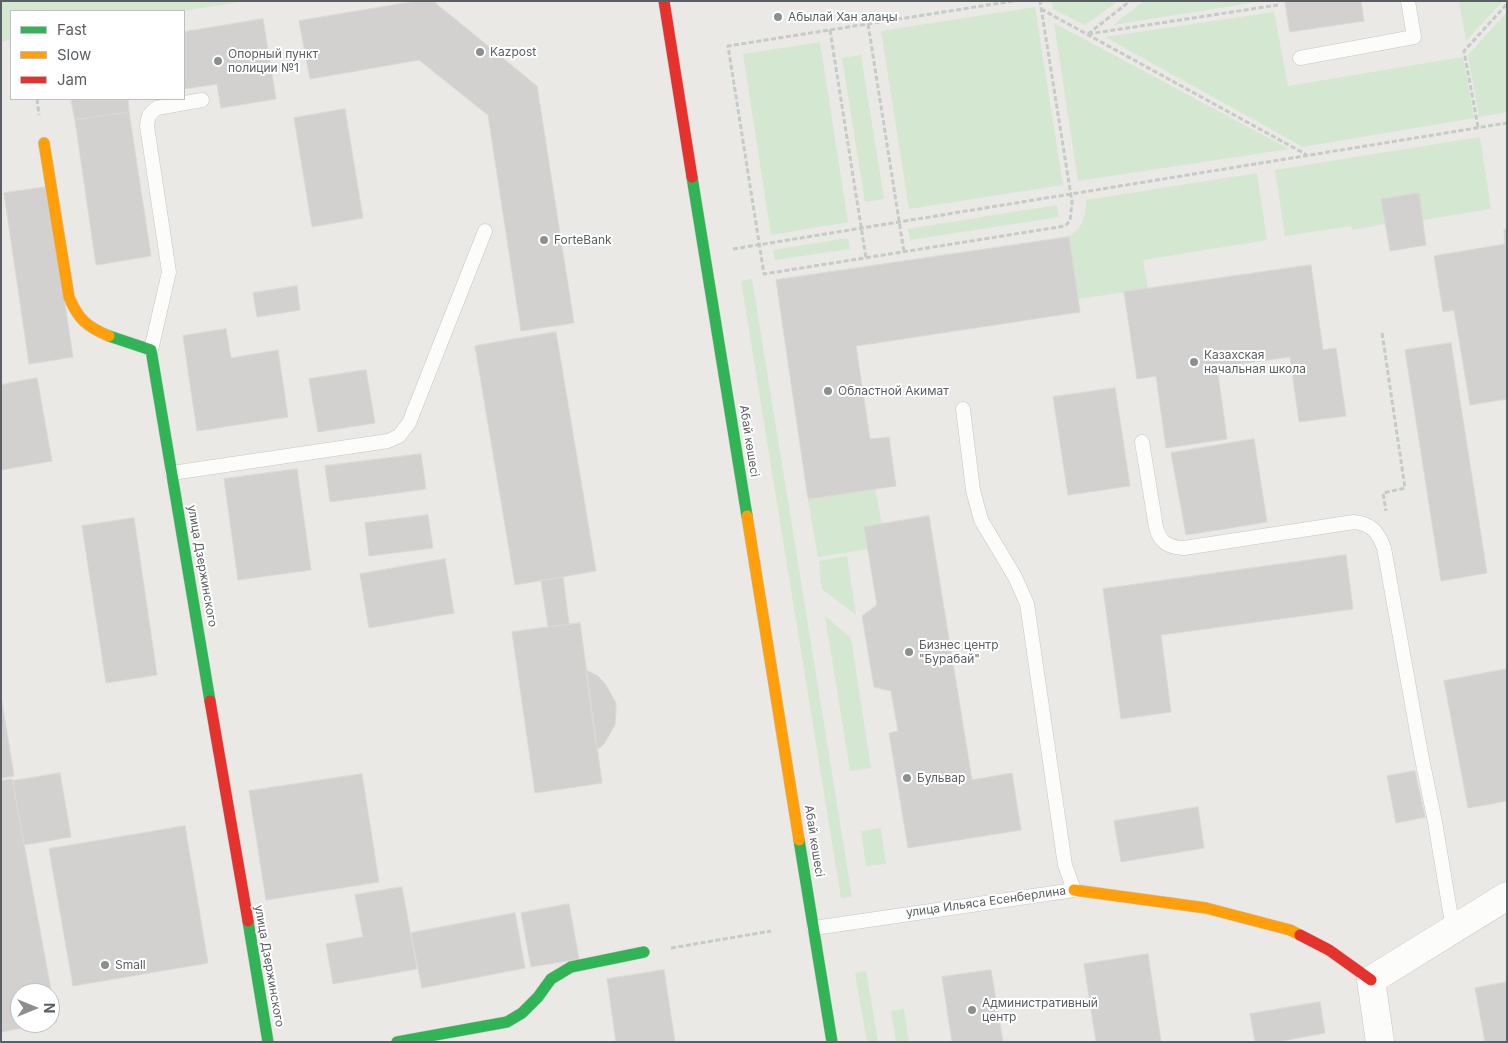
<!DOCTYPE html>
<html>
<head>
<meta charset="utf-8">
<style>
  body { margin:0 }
  #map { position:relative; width:1508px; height:1043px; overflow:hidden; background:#eae9e5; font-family:Inter,sans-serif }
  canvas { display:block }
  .frame { position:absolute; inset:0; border:2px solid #5a5f63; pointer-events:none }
  .legend { position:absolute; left:10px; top:10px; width:175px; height:90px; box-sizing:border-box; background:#fff; border:1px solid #bdbfc1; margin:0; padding:6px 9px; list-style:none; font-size:15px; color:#5a5f63 }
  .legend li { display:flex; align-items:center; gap:10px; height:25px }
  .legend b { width:25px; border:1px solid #bdbfc1 }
  .north { position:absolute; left:10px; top:983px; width:50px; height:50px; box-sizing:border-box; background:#fff; border:1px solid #bdbfc1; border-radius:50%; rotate:90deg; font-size:14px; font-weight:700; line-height:20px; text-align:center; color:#5a5f63 }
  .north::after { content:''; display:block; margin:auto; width:18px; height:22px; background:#8c8f90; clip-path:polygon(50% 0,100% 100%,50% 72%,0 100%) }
</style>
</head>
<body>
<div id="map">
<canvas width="1508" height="1043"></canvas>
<div class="frame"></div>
<ul class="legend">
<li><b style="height:6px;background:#30b455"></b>Fast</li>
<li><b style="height:6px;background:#ff9f0a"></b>Slow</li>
<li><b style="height:6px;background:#e5322d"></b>Jam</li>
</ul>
<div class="north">N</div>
</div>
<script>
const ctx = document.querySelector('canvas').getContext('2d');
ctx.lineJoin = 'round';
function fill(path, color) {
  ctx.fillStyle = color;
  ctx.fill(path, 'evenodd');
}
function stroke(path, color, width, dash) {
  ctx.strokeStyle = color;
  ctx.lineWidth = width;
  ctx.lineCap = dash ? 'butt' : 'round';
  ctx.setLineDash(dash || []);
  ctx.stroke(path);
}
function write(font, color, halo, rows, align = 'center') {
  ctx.font = font + ' Inter,sans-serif';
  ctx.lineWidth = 4;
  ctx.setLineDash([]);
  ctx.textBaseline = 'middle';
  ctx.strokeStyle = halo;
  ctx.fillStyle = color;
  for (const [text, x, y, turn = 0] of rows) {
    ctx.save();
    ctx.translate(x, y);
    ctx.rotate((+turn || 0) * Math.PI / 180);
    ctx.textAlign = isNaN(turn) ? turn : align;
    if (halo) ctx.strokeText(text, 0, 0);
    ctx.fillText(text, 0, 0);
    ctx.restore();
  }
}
const green = new Path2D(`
  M1 1H245L184 11H11V40L1 42Z
  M1052 1H1118L1085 25 1053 9Z
  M1144 1H1263L1113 25Z
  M1459 1H1503L1466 41Z
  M1035 7 1063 185 909 209 881 31Z
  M1274 12 1288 86 1463 57 1474 118 1303 147 1105 37Z
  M1507 12V112L1479 117 1468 55Z
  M1054 23 1289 149 1078 181Z
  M820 42 848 222 771 235 743 54Z
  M861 55 884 199 865 202 842 58Z
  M1480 137 1491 209 1423 220 1418 193 1382 199 1386 224 1352 230 1351 226 1285 236 1275 170Z
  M1257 173 1267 240 1143 260 1148 289 1078 299 1069 237C1083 228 1086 216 1086 200Z
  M1057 205 1059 217 910 240 908 229Z
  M848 238 850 249 775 260 773 250Z
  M752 279 852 897 841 898 741 281Z
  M875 489 882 524 864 527 868 549 818 557 808 499Z
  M847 556 856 615 822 589 819 561Z
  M825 616 851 638 871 768 850 771Z
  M881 828 886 864 866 866 861 831Z
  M866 971 878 1042H867L855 973Z
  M904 1009 909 1042H896L891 1011Z`);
const building = new Path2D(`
  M417 1H433L537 86 574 323 521 331 488 115 419 60 310 79 299 21Z
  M1285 1H1361L1364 21 1290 32Z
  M263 19 276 99 221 108 217 84 184 89V32Z
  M71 99H128L129 112 75 120Z
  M345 109 363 218 312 227 294 118Z
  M129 112 151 256 96 265 75 120Z
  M47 187 73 357 29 364 4 193Z
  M1419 193 1426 245 1390 251 1381 199Z
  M1507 229V399L1470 405 1454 310 1443 312 1434 256 1505 244 1504 230Z
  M1069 237 1080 312 856 346 870 439 889 437 896 486 808 499 776 280Z
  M1311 265 1323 350 1336 348 1346 416 1299 422 1290 357 1217 367 1227 439 1166 448 1156 376 1137 379 1124 292Z
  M297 286 300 310 257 317 253 293Z
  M226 329 231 358 278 350 288 417 197 431 183 336Z
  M556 332 596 571 515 585 475 346Z
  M1451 343 1487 573 1441 581 1405 350Z
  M366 370 375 423 318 432 309 379Z
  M37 378 52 461 1 470V385Z
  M1115 388 1130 486 1068 495 1053 397Z
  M1254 439 1267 522 1186 535 1171 453Z
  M421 454 426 489 330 502 325 466Z
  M297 469 311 570 238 580 224 479Z
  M428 515 433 548 369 556 365 523Z
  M929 516 972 780 1012 773 1021 830 908 848 889 733 898 731 891 691 874 687 862 616 877 605 864 527Z
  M134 518 157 675 106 683 82 526Z
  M1346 555 1353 609 1161 635 1171 712 1121 719 1103 589Z
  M445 559 454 613 369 628 360 574Z
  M563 577 569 624 548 627 541 581Z
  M580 623 602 783 535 793 512 632Z
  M1507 669V801L1468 808 1444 681Z
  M586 670 598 676 606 685 616 703V712L615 725 604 744 597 750Z
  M1 696 14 776 1 778Z
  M1415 771 1425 817 1396 823 1387 776Z
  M60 773 71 837 24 845 13 781Z
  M362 774 379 882 266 900 249 791Z
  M12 779 57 1022 50 1023V993H20V1023H49L1 1032V781Z
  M1198 807 1204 848 1121 862 1114 821Z
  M185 826 208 963 73 986 49 849Z
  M402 887 417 969 333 984 326 944 363 937 355 895Z
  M569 904 579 959 531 967 521 913Z
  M515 913 525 968 422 988 411 933Z
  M1148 954 1161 1042H1096L1084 964Z
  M664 970 675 1042H616L607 979Z
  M991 970 1003 1042H952L942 977Z
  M1507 982V1042H1485L1475 988Z
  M1320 1002 1325 1033 1276 1042H1255L1250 1014Z`);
const path = new Path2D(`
  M1013 1 728 46 764 274 1065 226 1070 221 1072 202 1040 1
  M1041 9 1307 155
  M868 24 904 252
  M830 30 866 258
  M1088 34 1278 5
  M1088 34 1130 1
  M37 99 39 115
  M1478 127 1464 51 1507 4
  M733 249 1507 123
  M1382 333 1405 488 1383 493 1386 511
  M671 948 771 931`);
const lane = new Path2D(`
  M1300 58 1414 37 1408 1
  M151 350 169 272 147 126C148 117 149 113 157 108L202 100
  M1142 442 1156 527C1160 543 1168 547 1184 548L1354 522C1372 524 1378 532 1384 548L1421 754 1435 822 1453 929
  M172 473 388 441 399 436 409 423 485 231
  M814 928 1074 890 1065 865 1027 604 1015 577 981 520 973 490 963 409`);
const street = new Path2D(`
  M1380 1042 1371 980 1507 896`);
const fast = new Path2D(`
  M692 177 747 516
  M109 336 151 350 210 701
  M799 840 832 1042
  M248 921 268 1042
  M397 1042 507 1022 522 1013 538 997 551 979 571 967 644 952`);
const slow = new Path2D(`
  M44 143 69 297C78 319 87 327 109 336
  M747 516 799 840
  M1074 890 1206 908 1290 930 1300 935`);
const jam = new Path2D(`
  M664 1 692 177
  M210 701 248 921
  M1300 935 1329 950 1371 980`);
const markers = [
  [778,17,5,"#8c8f90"],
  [480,52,5,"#8c8f90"],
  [218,61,5,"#8c8f90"],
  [544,240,5,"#8c8f90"],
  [1194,362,5,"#8c8f90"],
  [828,391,5,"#8c8f90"],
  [909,652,5,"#8c8f90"],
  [907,778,5,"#8c8f90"],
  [105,965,5,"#8c8f90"],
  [972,1010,5,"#8c8f90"]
];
const poiNames = [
  ["Абылай Хан алаңы",788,17],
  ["Kazpost",490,52],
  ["Опорный пункт",228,54],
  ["полиции №1",228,68],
  ["ForteBank",554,240],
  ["Казахская",1204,355],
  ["начальная школа",1204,369],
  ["Областной Акимат",838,391],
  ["Бизнес центр",919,645],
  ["\"Бурабай\"",919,659],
  ["Бульвар",917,778],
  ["Small",115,965],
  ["Административный",982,1003],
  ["центр",982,1017]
];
const streetNames = [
  ["Абай көшесі",749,441,81],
  ["улица Дзержинского",202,566,80],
  ["Абай көшесі",814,841,81],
  ["улица Ильяса Есенберлина",986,902,-8],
  ["улица Дзержинского",269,966,80]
];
fill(green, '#d4e7d0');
fill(building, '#d2d1cf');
stroke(building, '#dad8d4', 1);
stroke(lane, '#c5c6c5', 15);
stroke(street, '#c5c6c5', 29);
stroke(fast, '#c7c7c7', 12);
stroke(slow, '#c7c7c7', 12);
stroke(jam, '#c7c7c7', 12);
stroke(path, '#c5cbc7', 3, [5, 2.5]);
stroke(lane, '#fcfcfb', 14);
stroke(street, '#fcfcfb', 28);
stroke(fast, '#30b455', 11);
stroke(slow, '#ff9f0a', 11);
stroke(jam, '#e5322d', 11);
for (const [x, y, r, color] of markers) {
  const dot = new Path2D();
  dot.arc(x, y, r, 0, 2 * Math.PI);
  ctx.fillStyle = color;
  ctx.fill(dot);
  stroke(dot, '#fff', 2);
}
write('12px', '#5a5f63', '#fff', poiNames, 'left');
write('12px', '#5a5f63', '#fff', streetNames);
</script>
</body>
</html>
